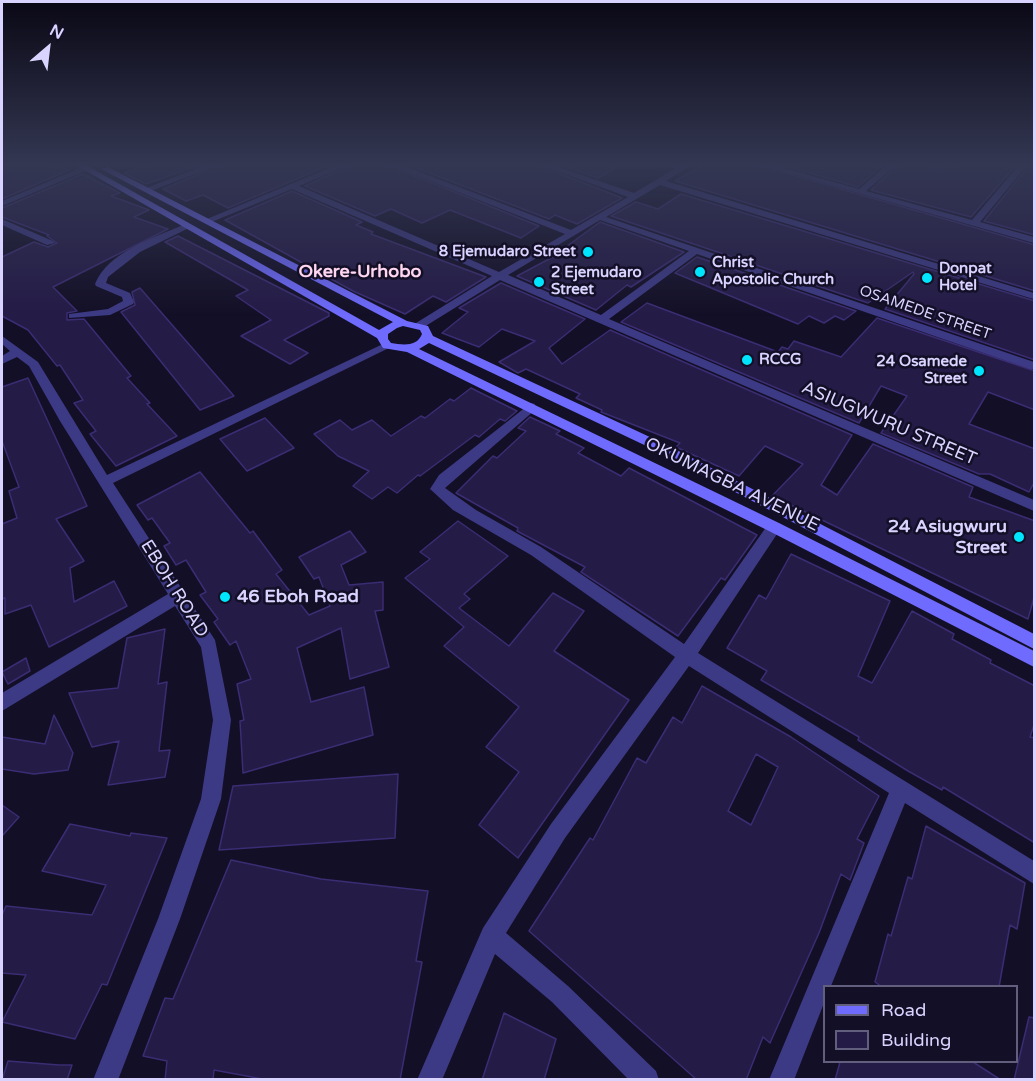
<!DOCTYPE html>
<html>
<head>
<meta charset="utf-8">
<style>
  body { margin:0 }
  #map { position:relative; width:1036px; height:1081px; overflow:hidden; background:#130f26; font-family:"Varela Round",sans-serif }
  canvas { display:block }
  .frame { position:absolute; inset:0; border:3px solid #d9d4ff; pointer-events:none }
  .legend { position:absolute; left:823px; top:985px; width:195px; height:78px; box-sizing:border-box; background:#130f26; border:2px solid #625e7d; margin:0; padding:8px 10px; list-style:none; font-size:18px; color:#d9d4ff }
  .legend li { display:flex; align-items:center; gap:12px; height:30px }
  .legend b { width:30px; border:2px solid #625e7d }
  .north { position:absolute; left:18px; top:18px; width:60px; height:60px; -webkit-text-stroke:4px #130f26; paint-order:stroke; rotate:28deg; font-size:16px; font-weight:700; line-height:24px; text-align:center; color:#d9d4ff }
  .north::after { content:''; display:block; margin:auto; width:21px; height:27px; background:#d9d4ff; clip-path:polygon(50% 0,100% 100%,50% 72%,0 100%) }
</style>
</head>
<body>
<div id="map">
<canvas width="1036" height="1081"></canvas>
<div class="frame"></div>
<ul class="legend">
<li><b style="height:8px;background:#6f6bff"></b>Road</li>
<li><b style="height:16px;background:#241b47"></b>Building</li>
</ul>
<div class="north">N</div>
</div>
<script>
const ctx = document.querySelector('canvas').getContext('2d');
ctx.lineJoin = 'round';
function fill(path, color) {
  ctx.fillStyle = color;
  ctx.fill(path, 'evenodd');
}
function stroke(path, color, width, dash) {
  ctx.strokeStyle = color;
  ctx.lineWidth = width;
  ctx.lineCap = dash ? 'butt' : 'round';
  ctx.setLineDash(dash || []);
  ctx.stroke(path);
}
function write(font, color, halo, rows, align = 'center') {
  ctx.font = font + ' "Varela Round",sans-serif';
  ctx.lineWidth = 5;
  ctx.setLineDash([]);
  ctx.textBaseline = 'middle';
  ctx.strokeStyle = halo;
  ctx.fillStyle = color;
  for (const [text, x, y, turn = 0] of rows) {
    ctx.save();
    ctx.translate(x, y);
    ctx.rotate((+turn || 0) * Math.PI / 180);
    ctx.textAlign = isNaN(turn) ? turn : align;
    if (halo) ctx.strokeText(text, 0, 0);
    ctx.fillText(text, 0, 0);
    ctx.restore();
  }
}
const building = new Path2D(`
  M10 164H47L69 170 2 199V167Z
  M151 164H202L146 184 124 173Z
  M223 164H332L228 208 203 195 186 201 163 189Z
  M353 164H385L539 226 521 238 450 210 422 223 391 209 375 216 305 186Z
  M406 164H536L622 198 577 224 555 215 549 219Z
  M558 164H623L598 178Z
  M705 164H754L1035 245V291L675 181Z
  M779 164H884L858 187Z
  M899 164H922L944 170V167L952 168 953 164H1017L971 217 871 190Z
  M1030 164H1035V235L984 221Z
  M83 174 120 193 111 196 149 210 134 217 168 229 53 287 77 311 67 313V320L84 319 131 376 127 378 150 403 147 404 177 436 116 466 90 434 96 431 74 403 83 400 60 365 57 366 28 330 2 316V257L34 242 48 247 57 243 47 236 49 235 2 217V208Z
  M292 191 362 222 356 225 373 232 371 234 486 277 446 302 433 296 405 314 353 291 225 220Z
  M681 194 1035 301V360L885 309 914 274 913 272 868 303 611 216 636 202 658 209Z
  M600 222 684 252 631 287 627 285 596 310 517 276 566 250 563 249Z
  M178 236 329 313V316L284 340 308 353 290 364 241 336 271 320 236 296 248 290 165 242Z
  M697 257 856 311 844 320 835 316 824 323 809 316 798 324 675 273Z
  M501 283 585 319 549 348 562 364 610 330 852 435 821 485 837 495 873 444 973 487 969 497 1035 521V594L1028 619 772 496 803 464 765 446 739 476 676 447 680 443 601 412 602 410 576 398 580 394 526 369 518 373 499 362 535 341 502 329 479 347 442 333 468 312 459 308Z
  M140 288 234 396 200 410 121 312 135 305 132 292Z
  M647 303 778 352 782 347 788 349 794 341 841 357 877 318 1035 371V410L988 392 969 424 1035 449V481L1029 492 990 474H979L881 433 907 396 881 386 859 423 621 322Z
  M28 378 87 506 56 519 84 561 70 568 74 602 114 581 127 606 49 647 31 605 5 614V598L2 599V524L17 518 9 491 19 487 2 441V387Z
  M471 388 517 411 505 421 500 419 479 437 475 435 420 476 418 475 397 493 388 487 372 499 353 486 369 471 338 456 314 434 340 420 352 430 372 420 391 436 421 416 425 418 450 399 454 401Z
  M530 417 560 431 556 434 584 448 578 453 621 476 629 468 757 535 725 580 721 578 678 636 581 572 585 567 517 531 518 528 456 493 493 456 497 458 526 431 518 428Z
  M265 418 294 448 247 471 220 439Z
  M200 472 250 533 253 531 282 570 276 574 309 615 330 606 319 577 314 579 299 557 350 531 366 552 341 565 349 585 383 582V610L375 611 389 667 350 679 341 628 297 648 311 702 364 687 373 735 243 773 240 721 244 720 237 684 251 679 236 641 230 645 214 622 218 619 200 595 206 592 186 560 176 565 164 546 170 543 152 518 148 520 137 505Z
  M458 521 508 556 464 594 470 599 459 608 509 646 553 593 584 611 554 651 629 700 518 858 479 825 519 772 486 747 519 707 444 646 464 627 405 578 430 559 420 552Z
  M791 554 890 601 858 676 872 683 912 611 954 634 952 639 991 660 990 663 1035 686V722L1030 737 1035 738V843L943 787 942 790 908 771 858 740 859 737 761 680 767 671 727 648 759 595 766 599Z
  M165 629 158 684 167 682 159 751 170 750 165 777 108 785 119 741 92 747 69 693 118 688 127 638Z
  M26 658 30 671 8 684 2 672Z
  M702 686 791 737 879 796 857 839 864 843 850 880 841 874 819 933 770 1043 763 1037 746 1080H697L529 931 590 838 593 840 637 758 646 763 673 717 682 723ZM756 754 778 767 751 825 728 811Z
  M54 715 73 753 68 770 34 774 2 769V737L45 744Z
  M398 774 395 838 219 850 233 786Z
  M2 805 19 817 2 836Z
  M70 824 130 836 131 833 167 838 107 985 102 984 75 1039 2 1022 26 975 2 973V915L6 906 92 915 106 885 42 871Z
  M926 826 1025 883 1017 929 1010 925 999 987H882L875 982 888 934 891 936 908 877 912 879Z
  M231 860 321 879 428 891 416 961 422 962 400 1080H268L214 1070 213 1080H165L167 1061 143 1056 165 998 173 999Z
  M504 1013 556 1039 544 1080H482Z
  M1029 1017 1035 1018V1080H1014Z
  M8 1061 59 1065H72L67 1080H2Z
  M840 1062H973L1001 1080H835Z`);
const minor = new Path2D(`
  M209 164H221L148 192 141 190Z
  M339 164H351L299 186 499 272 565 234 387 164H399L571 230 628 197 538 164H550L634 193 683 164H693L666 181 1034 293V299L1030 298 660 185 606 217 1034 362V369H1030L697 254 609 319 1034 500V511L500 280 424 327H416V323L492 276 292 189 209 223 202 221ZM600 220 689 251 601 315 508 275Z
  M756 164H770L859 189 888 164H897L866 191 972 220 1020 164H1028L980 222 1034 237V243Z
  M83 167 90 169 2 206V201Z
  M2 219 53 241 55 243 47 245 2 225Z
  M183 225 191 227 140 252 108 277 106 283 130 293 134 302 133 304 110 315 69 318V314L108 309 123 301 122 297 96 286 95 284C108 252 153 238 183 225Z
  M2 336 38 362 107 475 383 344 387 343 393 346 113 483 215 640 231 720 221 799 180 919 118 1080H93L158 919 201 799 213 720 201 647 175 606 2 711V693L168 594 60 421 29 366 17 357 2 364V356L10 351 2 344Z
  M531 403 535 404V410L445 488 476 510 541 547 684 644 769 523H779L781 527 779 531 698 653 1034 861V884L905 803 831 986H824V1003L794 1080H769L889 793 689 666 565 838 506 933 568 986 656 1071 659 1080H629L552 1002 495 954 442 1080H417L483 928 551 824 675 657 531 555 453 510 430 489 439 475Z`);
const secondary = new Path2D(`
  M74 164H84L379 330 393 322 101 169 108 167 407 321 428 326 433 336 667 445 1034 634V649L657 451 429 343 419 349 779 523 1034 651V667L769 531 407 352 383 348 377 338ZM403 326 420 330 422 334C417 347 403 345 391 343L388 339V334L397 328Z`);
const markers = [
  [588,252,6,"#00e5ff"],
  [700,272,6,"#00e5ff"],
  [927,278,6,"#00e5ff"],
  [539,282,6,"#00e5ff"],
  [747,360,6,"#00e5ff"],
  [979,371,6,"#00e5ff"],
  [1019,537,6,"#00e5ff"],
  [225,597,6,"#00e5ff"]
];
const farPoinames = [
  ["8 Ejemudaro Street",576,252,"right"],
  ["Christ",712,263],
  ["Apostolic Church",712,280],
  ["Donpat",939,269],
  ["Hotel",939,286],
  ["2 Ejemudaro",551,273],
  ["Street",551,290],
  ["RCCG",759,360],
  ["24 Osamede",967,362,"right"],
  ["Street",967,379,"right"]
];
const farStreetnames = [
  ["OSAMEDE STREET",925,313,19]
];
const farQuarternames = [
  ["Okere-Urhobo",360,272]
];
const streetNames = [
  ["ASIUGWURU STREET",889,424,23],
  ["OKUMAGBA AVENUE",732,485,26],
  ["EBOH ROAD",174,589,58]
];
const poiNames = [
  ["24 Asiugwuru",1007,527],
  ["Street",1007,548],
  ["46 Eboh Road",237,597,"left"]
];
fill(building, '#241b47');
stroke(building, '#3b2d73', 1.5);
fill(minor, '#3d3a85');
fill(secondary, '#6f6bff');
const sky = ctx.createLinearGradient(0, 0, 0, 316);
sky.addColorStop(0, '#0a0815');
sky.addColorStop(0.52, '#333752');
sky.addColorStop(1, '#33375200');
ctx.fillStyle = sky;
ctx.fillRect(0, 0, 1036, 316);
for (const [x, y, r, color] of markers) {
  const dot = new Path2D();
  dot.arc(x, y, r, 0, 2 * Math.PI);
  ctx.fillStyle = color;
  ctx.fill(dot);
  stroke(dot, '#130f26', 2);
}
write('bold 15px', '#d9d4ff', '#130f26', farPoinames, 'left');
write('15px', '#d9d4ff', '#130f26', farStreetnames);
write('bold 18px', '#ffd6f0', '#130f26', farQuarternames);
write('18px', '#d9d4ff', '#130f26', streetNames);
write('bold 18px', '#d9d4ff', '#130f26', poiNames, 'right');
</script>
</body>
</html>
